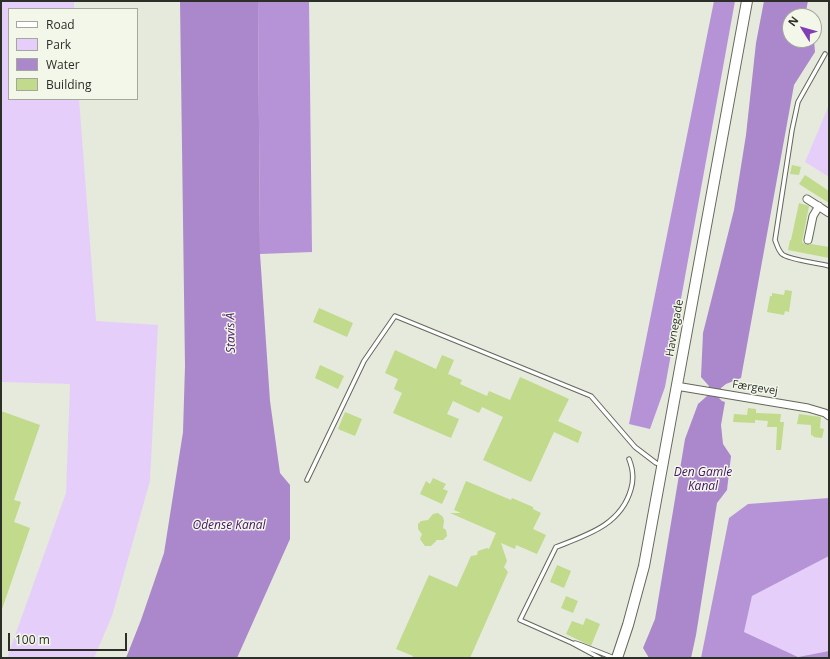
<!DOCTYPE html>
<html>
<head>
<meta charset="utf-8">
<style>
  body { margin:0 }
  #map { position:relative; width:830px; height:659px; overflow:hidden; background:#e5eadc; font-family:"Open Sans",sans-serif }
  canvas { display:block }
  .frame { position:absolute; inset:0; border:2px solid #2c2e28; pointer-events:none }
  .legend { position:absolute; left:8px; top:8px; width:130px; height:92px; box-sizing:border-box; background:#f2f7e9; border:1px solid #a3a79c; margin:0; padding:5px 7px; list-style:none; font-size:12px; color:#2c2e28 }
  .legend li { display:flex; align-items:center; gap:8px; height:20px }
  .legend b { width:20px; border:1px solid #a3a79c }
  .north { position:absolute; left:782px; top:8px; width:40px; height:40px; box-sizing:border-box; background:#f2f7e9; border:1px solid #a3a79c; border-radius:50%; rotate:307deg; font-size:11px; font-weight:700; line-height:16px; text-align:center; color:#2c2e28 }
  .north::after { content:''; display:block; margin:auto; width:14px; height:18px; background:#823fb3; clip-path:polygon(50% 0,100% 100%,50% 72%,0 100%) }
  .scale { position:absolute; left:8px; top:633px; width:119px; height:18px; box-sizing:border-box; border:2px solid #2c2e28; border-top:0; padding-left:5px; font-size:12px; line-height:14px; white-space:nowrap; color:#2c2e28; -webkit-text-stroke:3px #f2f7e9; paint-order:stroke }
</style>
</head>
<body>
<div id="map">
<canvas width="830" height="659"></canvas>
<div class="frame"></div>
<ul class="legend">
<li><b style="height:5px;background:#fff"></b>Road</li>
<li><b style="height:11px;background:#e5cffa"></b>Park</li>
<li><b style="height:11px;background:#ab87cc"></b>Water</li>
<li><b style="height:11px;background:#c1da8b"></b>Building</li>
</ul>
<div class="north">N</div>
<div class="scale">100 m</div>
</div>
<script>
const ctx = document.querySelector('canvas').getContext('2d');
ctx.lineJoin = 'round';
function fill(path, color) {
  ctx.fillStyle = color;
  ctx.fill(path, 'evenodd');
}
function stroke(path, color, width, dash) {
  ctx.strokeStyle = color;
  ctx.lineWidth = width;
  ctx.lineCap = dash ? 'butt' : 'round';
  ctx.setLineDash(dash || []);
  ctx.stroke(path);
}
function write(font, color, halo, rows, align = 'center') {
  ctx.font = font + ' "Open Sans",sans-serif';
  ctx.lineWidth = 3;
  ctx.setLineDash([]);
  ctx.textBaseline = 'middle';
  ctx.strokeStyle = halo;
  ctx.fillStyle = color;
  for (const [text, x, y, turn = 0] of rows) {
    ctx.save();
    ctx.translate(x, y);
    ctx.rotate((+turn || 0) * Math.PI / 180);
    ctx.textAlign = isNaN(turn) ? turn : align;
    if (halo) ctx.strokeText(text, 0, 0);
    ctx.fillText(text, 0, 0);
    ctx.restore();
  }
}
const green = new Path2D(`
  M1 1H74V9H9V99H79L96 321 158 325 150 481 112 616 94 658H7L66 493 70 384 1 382Z
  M829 105V177L805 162Z
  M829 556V651L798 657 744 632 752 596Z`);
const forest = new Path2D(`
  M258 1H309L312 252 260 254Z
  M714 1H735L665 387 650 429 629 424Z
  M829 498V556L752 596 744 632 798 657 829 651V658H701L729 518 748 504Z`);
const water = new Path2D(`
  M180 1H258L260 254 270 401 280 473 290 485V539L237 658H126L141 620 164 553 183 432 185 366Z
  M764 1H808L805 16H790V40H814L815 52 794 85 741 378 726 384 721 388 719 398 722 401 725 402 721 425 723 444 731 456 727 490 717 503 696 635 691 658H649L643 648 655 619 685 439 698 404 707 396 709 386 701 377 703 333 734 210 746 135 756 43Z`);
const building = new Path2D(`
  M792 165 801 167 799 175 790 174Z
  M805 175 829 191V203L799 184Z
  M799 203 809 206 802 242 807 245 811 244 829 247V258L788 250 790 240H791Z
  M785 290 792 291 789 312 785 311 784 315 767 312 770 296H772V293L784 295Z
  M319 308 353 323 347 337 313 322Z
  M395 350 436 369 442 355 454 360 448 374 462 380 460 384 487 396 489 391 510 400 520 377 569 399 558 421 582 432 578 443 554 432 531 482 483 460 503 417 482 407 479 413 453 401 447 414 459 419 451 438 393 413 402 393 394 389 398 379 385 373Z
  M320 365 344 376 338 389 315 378Z
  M748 408 756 409V413L781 414 780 422H784L781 450H776L777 427H767L768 421 755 420V423L733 422 734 414 747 415Z
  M1 411 40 425 14 500 21 502 14 522 30 528 2 609H1Z
  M345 412 362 419 355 436 338 429Z
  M799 414 821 417 820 428 824 429 822 438 813 437 814 436 811 435V425L797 424Z
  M433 478 446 484 443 489 448 491 442 504 420 494 426 481 430 484Z
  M466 481 511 500 512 498 533 507V509L541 513 533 529 546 535 537 554 516 545 515 549 501 543 507 561 504 567 508 572 470 658H412L413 656 396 649 429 575 457 587 471 556 477 555 478 551 487 548 489 549 496 533 450 513H461L454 510Z
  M438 513 443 517 444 521 443 528 446 530 447 536 443 540H437L431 546H425L420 539 422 534 418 529V524L421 521 428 520 433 514Z
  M557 565 571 571 564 588 550 582Z
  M566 596 578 601 573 613 561 608Z
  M586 618 600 624 591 646 566 634 572 621 583 625Z`);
const lane = new Path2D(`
  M825 54 798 102 792 130 775 240C777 245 778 250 782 254 789 260 819 263 829 266
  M307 480 364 361 395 316 591 396 635 447 656 463 661 465
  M575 643 581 645 614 658
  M600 658 572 643 520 620 556 547C587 535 621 525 631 489 634 479 633 469 629 459`);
const street = new Path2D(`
  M807 199 829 213
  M808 240 813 216 819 206
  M676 386 808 408 825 413 829 416`);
const secondary = new Path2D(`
  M617 658 628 625 644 566 747 1`);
const streetNames = [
  ["Havnegade",675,328,-80],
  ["Færgevej",755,388,9]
];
const waterNames = [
  ["Stavis Å",231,333,-91],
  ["Den Gamle",703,473],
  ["Kanal",703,487],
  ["Odense Kanal",229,526]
];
fill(green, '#e5cffa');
fill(forest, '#b692d7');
fill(water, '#ab87cc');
fill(building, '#c1da8b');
stroke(lane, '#63675b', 5.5);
stroke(street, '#63675b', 9);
stroke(secondary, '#63675b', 12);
stroke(lane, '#fff', 3.5);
stroke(street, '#fff', 7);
stroke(secondary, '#fff', 10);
write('11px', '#2c2e28', '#f2f7e9', streetNames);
write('italic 12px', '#451366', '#f2f7e9', waterNames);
</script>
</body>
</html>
